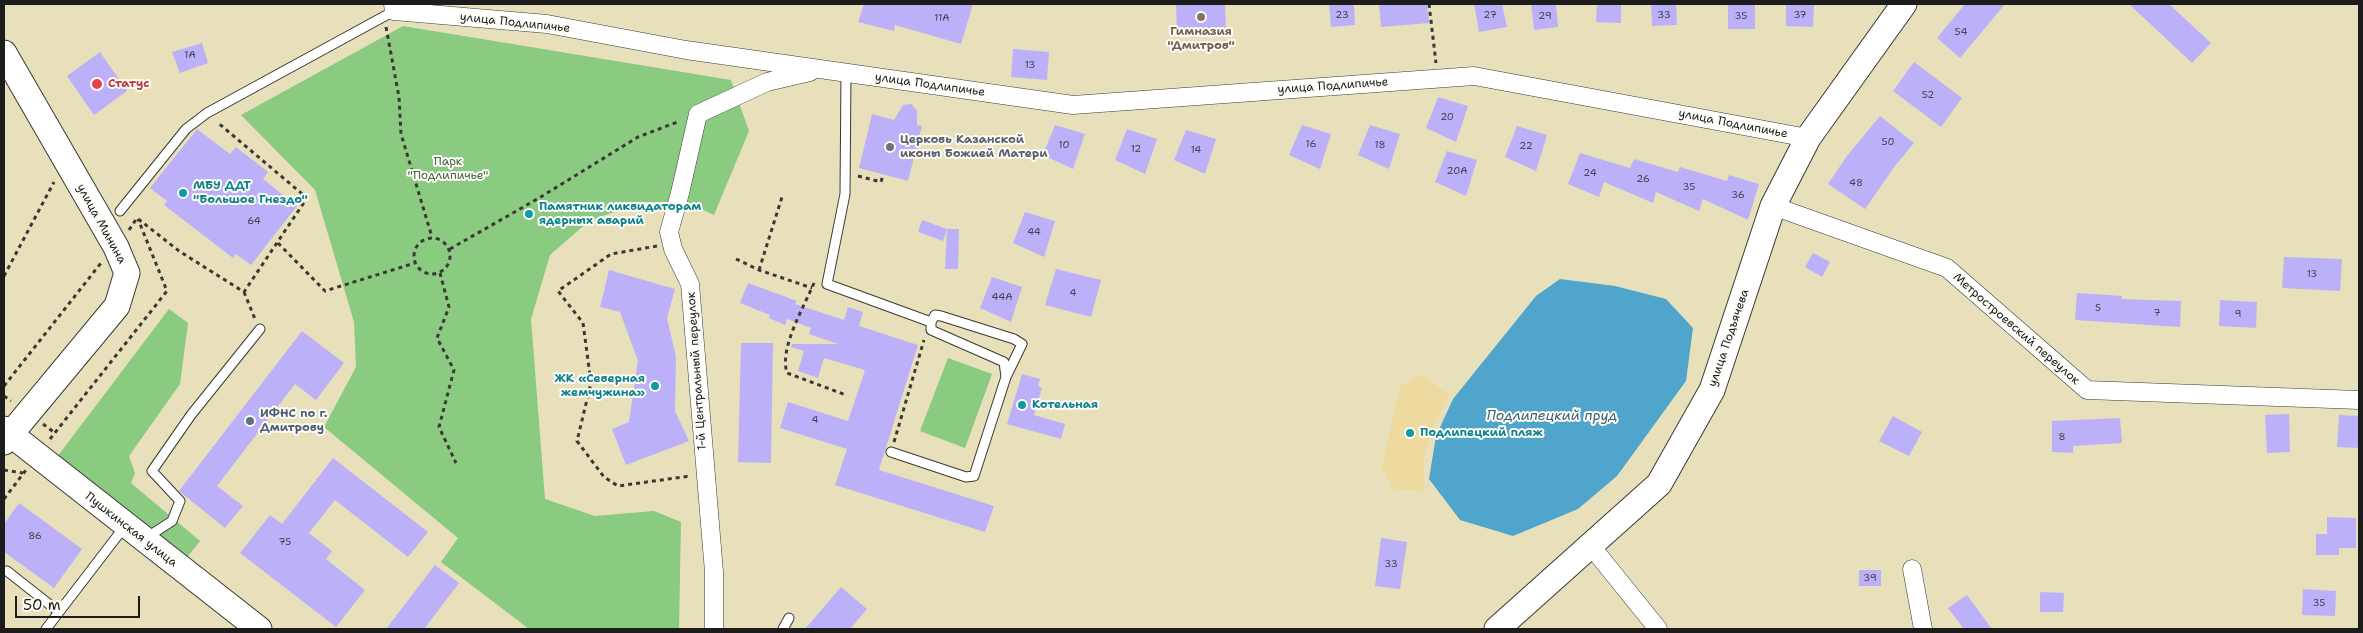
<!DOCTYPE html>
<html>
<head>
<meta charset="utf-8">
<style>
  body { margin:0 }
  #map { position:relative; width:2363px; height:633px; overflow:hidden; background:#e7e0bb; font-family:"Shantell Sans",sans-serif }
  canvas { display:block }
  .frame { position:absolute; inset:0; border:5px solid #1c1c1c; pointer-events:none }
  .scale { position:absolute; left:15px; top:596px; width:125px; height:22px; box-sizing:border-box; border:2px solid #1c1c1c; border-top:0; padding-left:6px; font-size:15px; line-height:18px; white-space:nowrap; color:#1c1c1c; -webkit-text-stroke:4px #fdfcf7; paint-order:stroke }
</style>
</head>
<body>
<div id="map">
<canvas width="2363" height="633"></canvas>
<div class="frame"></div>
<div class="scale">50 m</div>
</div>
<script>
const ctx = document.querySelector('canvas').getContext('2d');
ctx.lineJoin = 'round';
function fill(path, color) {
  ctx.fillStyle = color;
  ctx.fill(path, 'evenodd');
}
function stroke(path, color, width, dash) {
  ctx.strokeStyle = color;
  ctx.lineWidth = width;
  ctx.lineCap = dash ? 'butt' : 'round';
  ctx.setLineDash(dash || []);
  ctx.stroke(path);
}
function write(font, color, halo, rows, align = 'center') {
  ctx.font = font + ' "Shantell Sans",sans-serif';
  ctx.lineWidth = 4;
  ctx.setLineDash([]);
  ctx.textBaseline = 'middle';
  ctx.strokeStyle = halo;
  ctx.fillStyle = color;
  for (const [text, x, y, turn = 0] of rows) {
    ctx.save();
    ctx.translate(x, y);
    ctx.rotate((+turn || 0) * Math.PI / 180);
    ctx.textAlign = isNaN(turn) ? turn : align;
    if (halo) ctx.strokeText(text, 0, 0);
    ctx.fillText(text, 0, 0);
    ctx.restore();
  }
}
const green = new Path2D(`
  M403 26 731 80 749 131 714 215 686 202H642L589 221 550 255 531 319 545 499 595 516 654 511 681 522 679 629H529L441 562 458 538 324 427 356 367 354 322 315 190 241 115Z
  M169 309 188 323 180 384 129 456 135 473 131 483 200 541 185 560 57 457Z
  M948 358 992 374 965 448 920 431Z`);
const sand = new Path2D(`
  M1420 374 1449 395 1433 426 1424 456V491L1392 489 1382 467 1400 386Z`);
const water = new Path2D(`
  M1560 279 1615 286 1666 299 1693 328 1686 381 1617 476 1578 509 1513 536 1460 520 1429 479 1436 436 1453 399 1536 296Z`);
const building = new Path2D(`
  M864 4H973L961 44 895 25 894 31 858 22Z
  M1176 4H1225L1226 30 1177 32Z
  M1329 4H1354L1355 25 1331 27Z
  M1379 4H1427L1429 23 1381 27Z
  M1474 4H1502L1507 27 1479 32Z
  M1531 4H1556L1558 27 1534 30Z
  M1597 4H1621V23L1596 22Z
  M1651 4H1676L1677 25 1652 26Z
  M1728 4H1755V29H1728Z
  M1786 4H1814L1813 27 1786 26Z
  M1965 4H2005L1960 58 1937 38Z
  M2129 4H2169L2211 43 2192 63Z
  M202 43 208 63 180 73 172 52Z
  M1013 49 1049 52 1047 80 1011 77Z
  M100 52 127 91 94 115 67 76Z
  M1914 62 1962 98 1941 127 1893 91Z
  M1438 97 1468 106 1456 142 1426 128Z
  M911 104 917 110V125L922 126 908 181 859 168 872 114 894 120 903 105Z
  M1880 116 1914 143 1895 166 1865 209 1828 184 1847 156Z
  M1055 125 1085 134 1073 169 1043 155Z
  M1302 125 1331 134 1320 169 1289 155Z
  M1370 125 1400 134 1389 169 1358 155Z
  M1517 126 1547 135 1536 171 1505 157Z
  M197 129 230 154 236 147 268 172 263 179 297 206 251 265 236 254 233 258 164 205 167 201 150 188Z
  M1127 129 1157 139 1145 174 1115 160Z
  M1186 130 1216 139 1205 174 1174 160Z
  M1447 151 1477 160 1466 196 1435 182Z
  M1580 153 1630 168 1634 159 1678 172 1680 167 1727 181 1729 175 1759 184 1748 220 1703 199 1699 211 1656 192 1653 203 1604 182 1599 197 1568 184Z
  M1025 212 1055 221 1044 257 1013 243Z
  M922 220 947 229H959L958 269H945L947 229 943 241 918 232Z
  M1813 253 1830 262 1822 277 1805 267Z
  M2284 257 2342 259 2340 291 2282 288Z
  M1056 269 1101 280 1091 317 1045 305Z
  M609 270 675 289 667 318 676 357 675 411 689 441 626 465 612 429 629 422 638 361 620 312 600 307Z
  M992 277 1022 287 1011 322 980 308Z
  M748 283 797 301 795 304 844 320 848 307 863 312 859 326 918 345 879 470 994 506 985 532 835 485 847 449 780 428 788 402 848 421 865 370 824 358 818 378 798 371 804 351 791 347 792 344H838L809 334 811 328 787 319 785 325 769 318 770 315 740 303Z
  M2077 293 2122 296 2121 299 2181 301 2180 327 2075 320Z
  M2220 300 2257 302 2256 328 2219 326Z
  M302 331 344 363 316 400 295 384 217 486 243 506 225 528 179 491Z
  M741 343H773L771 463 738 462Z
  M1022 374 1040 379 1038 386 1042 388 1034 415 1065 424 1061 439 1007 424Z
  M2289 414 2290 452 2267 453 2265 415Z
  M2339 415 2359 416V448L2337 447Z
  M1893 416 1922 432 1909 456 1879 441Z
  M2120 418 2122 443 2073 446V453L2052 452V421Z
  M333 458 428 532 408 557 335 500 309 533 332 551 326 559 365 590 336 627 240 553 270 515 282 524Z
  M19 503 82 549 54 588 4 552V524Z
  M2327 517 2356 518V548H2339V555H2316V534H2327Z
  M1381 538 1407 542 1400 589 1375 586Z
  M435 565 459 583 424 629H386Z
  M1859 570H1881V586H1859Z
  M841 587 867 609 850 629H805Z
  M2303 589 2336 591 2335 616 2302 615Z
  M2040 592 2064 593 2063 612H2040Z
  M1967 595 1992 629H1964L1948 608Z`);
const path = new Path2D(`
  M1429 4 1436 63
  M386 27 399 97 401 134 432 237
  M858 176 881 182 883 175
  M129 230 137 218 179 251 244 292 307 198 217 122
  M414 256a18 18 0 1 1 36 0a18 18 0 1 1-36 0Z
  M278 243 325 291 415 263
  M657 246 611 254 558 291 583 323 591 383 577 441 604 477 618 486 690 476
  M450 249 539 198 638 137 680 121
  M736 259 759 270 812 288
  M759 270 782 197
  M440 273 449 307 437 338 454 370 439 427 456 463
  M4 276 54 182
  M814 283C804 307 779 348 787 373L846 395
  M244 292 255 319
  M4 386 101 263
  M4 396 11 401
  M43 424 55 433
  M50 439 167 291 138 219
  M894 442 924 340
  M4 470 23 473
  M4 499 26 470`);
const lane = new Path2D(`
  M846 73 845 194 827 284 931 322V330L1004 362 1006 377
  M120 211 186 129 207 113 394 11
  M891 452 966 477 974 476 1006 377 1022 344 1014 339 941 316 935 315 931 322
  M146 538 172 521 180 501 152 471 191 415 260 329
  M7 571 59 612
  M46 629 125 526
  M783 629 789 618`);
const street = new Path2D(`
  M393 4 394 11 547 24 686 50 1073 105 1474 76 1808 138
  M1773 206 1947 268 2087 390 2359 400
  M1591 546 1658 629
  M1912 569 1923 629
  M714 629V572L690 284 673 249 669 232 680 193 698 114 767 82 810 72`);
const secondary = new Path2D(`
  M4 53 116 247 127 273 117 306 4 442
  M4 429 259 629
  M1497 629 1659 484 1712 390 1773 206 1808 138 1904 4`);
const markers = [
  [1201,17,5,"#8d6e63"],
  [97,84,6,"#e0444e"],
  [890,147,5,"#6b7280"],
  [183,193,5,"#0f9aa8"],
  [529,214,5,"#0f9aa8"],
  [655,386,5,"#0f9aa8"],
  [1022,405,5,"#0f9aa8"],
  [250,421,5,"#5c6f8a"],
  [1410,433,5,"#0f9aa8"]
];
const numberNames = [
  ["23",1342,15],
  ["27",1490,15],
  ["33",1664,15],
  ["37",1800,15],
  ["29",1545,16],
  ["35",1741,16],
  ["11А",942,18],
  ["54",1961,32],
  ["1А",190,55],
  ["13",1030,65],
  ["52",1928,95],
  ["20",1447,117],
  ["50",1888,142],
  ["16",1311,144],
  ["10",1064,145],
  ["18",1380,145],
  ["22",1526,146],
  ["12",1136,149],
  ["14",1196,150],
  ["20А",1457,171],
  ["24",1590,173],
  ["26",1643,179],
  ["48",1856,183],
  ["35",1689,187],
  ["36",1738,195],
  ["64",254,221],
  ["44",1034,232],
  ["13",2312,274],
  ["4",1073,293],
  ["44А",1002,297],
  ["5",2098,308],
  ["7",2157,313],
  ["9",2238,314],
  ["4",815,420],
  ["8",2062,437],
  ["86",35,536],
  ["75",285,542],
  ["33",1391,564],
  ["39",1870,578],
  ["35",2319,603]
];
const streetNames = [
  ["улица Подлипичье",515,23,6],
  ["улица Подлипичье",930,85,8],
  ["улица Подлипичье",1333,86,-4],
  ["улица Подлипичье",1733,124,11],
  ["улица Минина",101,224,61],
  ["Метростроевский переулок",2016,329,41],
  ["улица Подъячева",1729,338,-71],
  ["1-й Центральный переулок",697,371,-94],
  ["Пушкинская улица",131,530,38]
];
const educationNames = [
  ["Гимназия",1201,32],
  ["\"Дмитров\"",1201,46]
];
const healthNames = [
  ["Статус",108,84]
];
const worshipNames = [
  ["Церковь Казанской",900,140],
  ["иконы Божией Матери",900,154]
];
const parkNames = [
  ["Парк",448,162],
  ["\"Подлипичье\"",448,176]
];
const cultureNames = [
  ["МБУ ДДТ",193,186],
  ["\"Большое Гнездо\"",193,200],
  ["Памятник ликвидаторам",539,207],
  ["ядерных аварий",539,221],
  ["ЖК «Северная",645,379,"right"],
  ["жемчужина»",645,393,"right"],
  ["Котельная",1032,405],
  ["Подлипецкий пляж",1420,433]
];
const serviceNames = [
  ["ИФНС по г.",260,414],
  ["Дмитрову",260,428]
];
const waterNames = [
  ["Подлипецкий пруд",1552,416]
];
fill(green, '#8aca81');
fill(sand, '#eeda9e');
fill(water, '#50a5cc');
fill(building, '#bcb1f8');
stroke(lane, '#3a3934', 11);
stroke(street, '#3a3934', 19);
stroke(secondary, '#3a3934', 27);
stroke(path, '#3a3934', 3, [4, 4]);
stroke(lane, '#fff', 9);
stroke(street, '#fff', 18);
stroke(secondary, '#fff', 25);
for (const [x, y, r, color] of markers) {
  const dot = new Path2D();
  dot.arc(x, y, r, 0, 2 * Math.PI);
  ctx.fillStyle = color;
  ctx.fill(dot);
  stroke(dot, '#fdfcf7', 2);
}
write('10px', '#444153', null, numberNames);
write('12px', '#1c1c1c', '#fdfcf7', streetNames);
write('bold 12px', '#785e54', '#fdfcf7', educationNames);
write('bold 12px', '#be3a42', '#fdfcf7', healthNames, 'left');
write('bold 12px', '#5b616d', '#fdfcf7', worshipNames, 'left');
write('12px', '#486244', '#fdfcf7', parkNames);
write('bold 12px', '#0d838f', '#fdfcf7', cultureNames, 'left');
write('bold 12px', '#4e5e75', '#fdfcf7', serviceNames, 'left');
write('italic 14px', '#366074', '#fdfcf7', waterNames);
</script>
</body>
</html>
